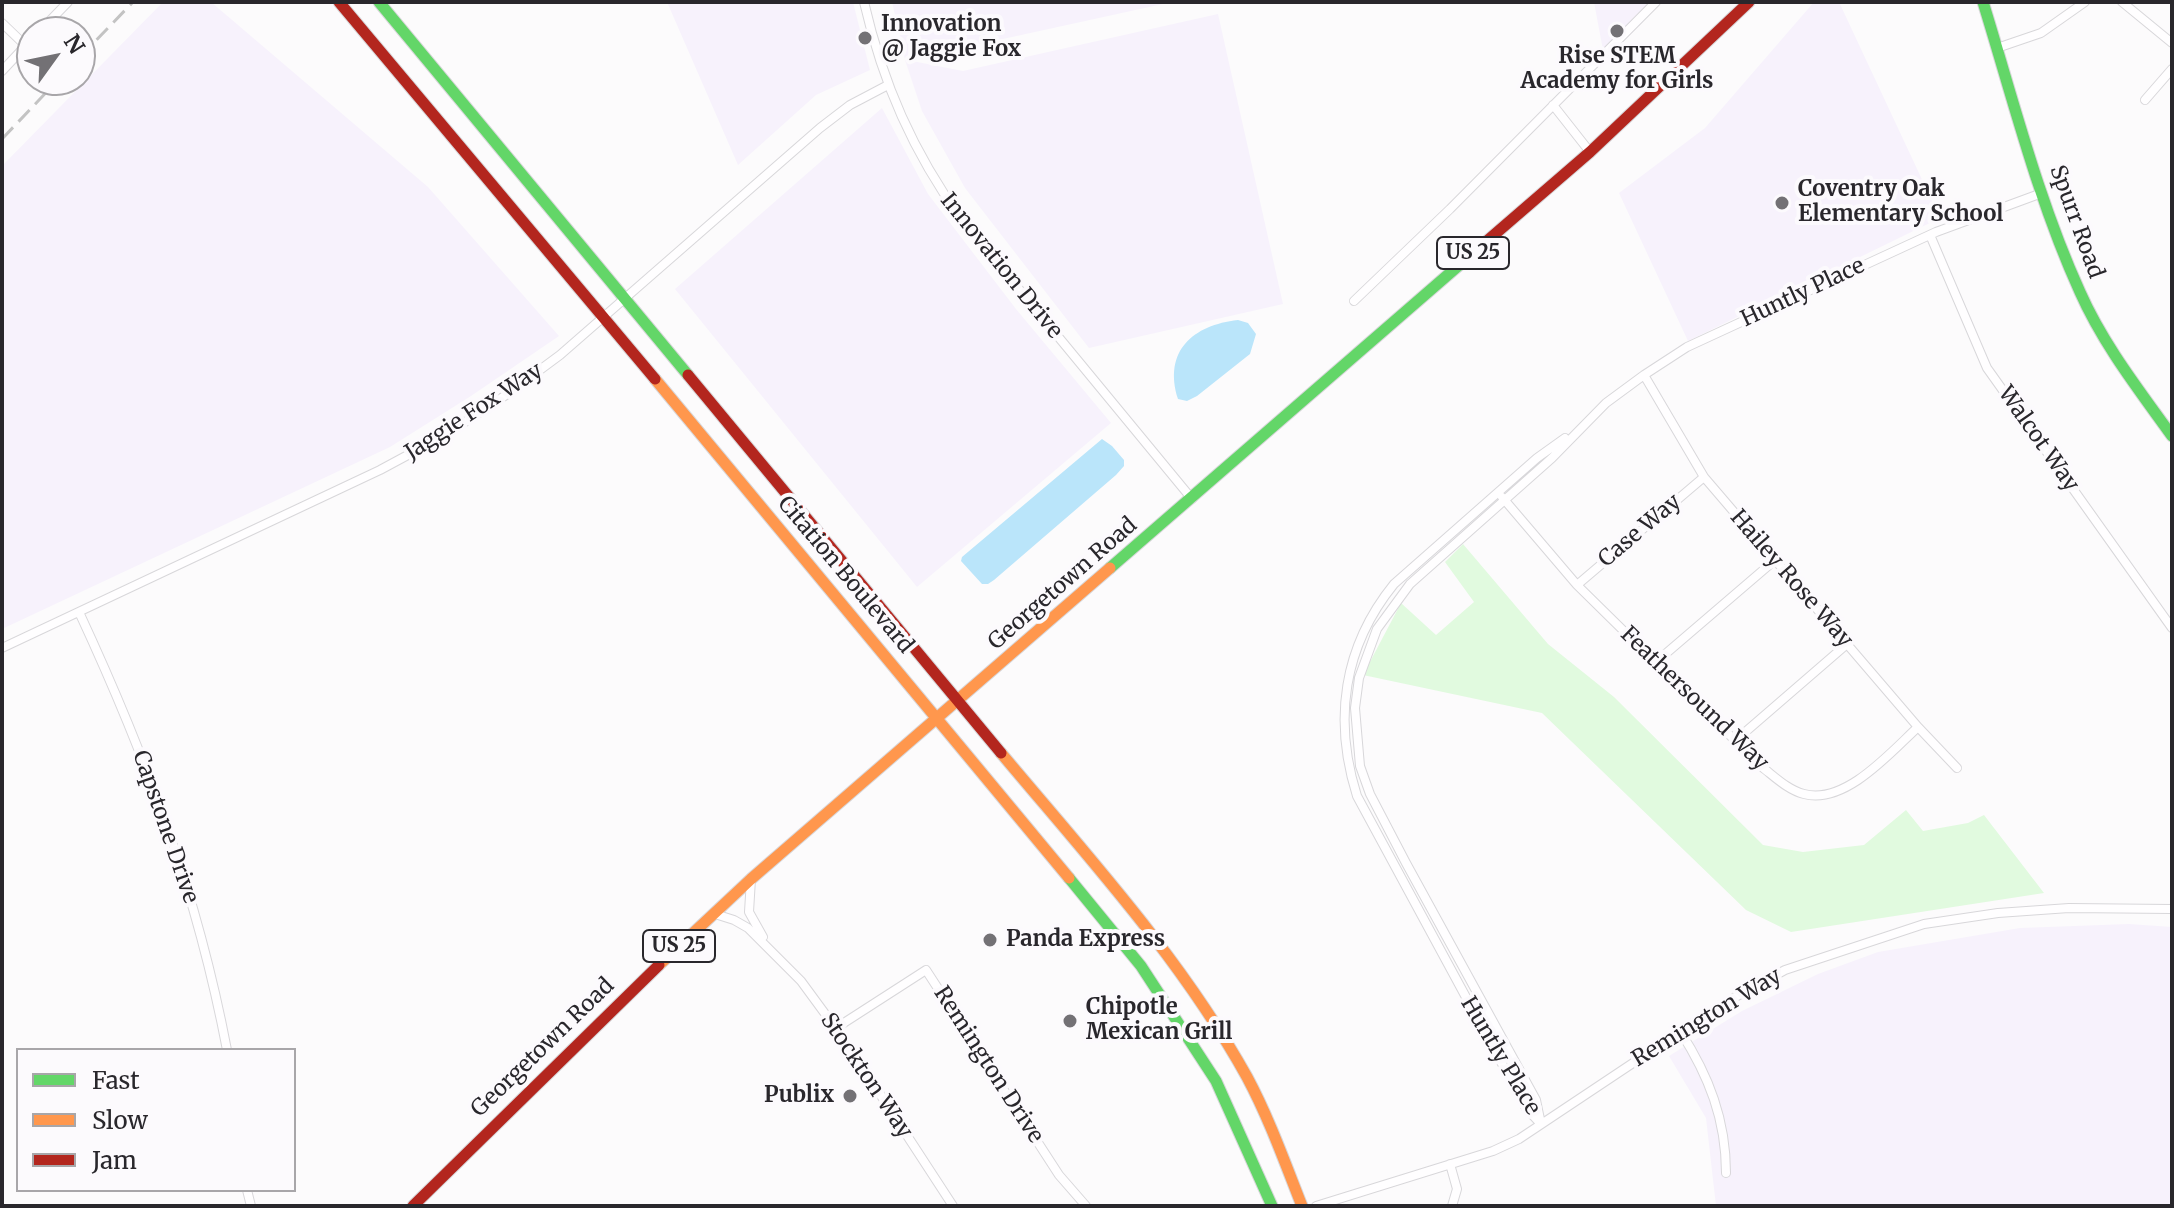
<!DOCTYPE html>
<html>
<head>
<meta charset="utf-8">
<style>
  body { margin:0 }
  #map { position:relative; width:2174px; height:1208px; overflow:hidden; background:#fcfbfc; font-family:Merriweather,serif }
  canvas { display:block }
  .frame { position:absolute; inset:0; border:4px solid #29272c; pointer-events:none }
  .legend { position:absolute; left:16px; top:1048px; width:280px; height:144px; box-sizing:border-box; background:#fcfafd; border:2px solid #a8a6a9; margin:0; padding:10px 14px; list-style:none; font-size:24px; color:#29272c }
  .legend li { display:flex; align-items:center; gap:16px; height:40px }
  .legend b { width:40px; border:2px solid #a8a6a9 }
  .north { position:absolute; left:16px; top:16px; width:80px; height:80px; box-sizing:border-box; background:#fcfafd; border:2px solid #a8a6a9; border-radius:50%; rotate:57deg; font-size:22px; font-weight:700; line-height:32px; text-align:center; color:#29272c }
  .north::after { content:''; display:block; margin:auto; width:28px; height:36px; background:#737175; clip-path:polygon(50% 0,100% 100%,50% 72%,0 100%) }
</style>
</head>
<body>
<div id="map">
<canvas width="2174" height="1208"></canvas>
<div class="frame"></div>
<ul class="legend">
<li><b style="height:10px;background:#63d668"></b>Fast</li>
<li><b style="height:10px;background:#ff974d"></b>Slow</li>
<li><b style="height:10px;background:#b3261e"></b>Jam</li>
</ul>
<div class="north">N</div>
</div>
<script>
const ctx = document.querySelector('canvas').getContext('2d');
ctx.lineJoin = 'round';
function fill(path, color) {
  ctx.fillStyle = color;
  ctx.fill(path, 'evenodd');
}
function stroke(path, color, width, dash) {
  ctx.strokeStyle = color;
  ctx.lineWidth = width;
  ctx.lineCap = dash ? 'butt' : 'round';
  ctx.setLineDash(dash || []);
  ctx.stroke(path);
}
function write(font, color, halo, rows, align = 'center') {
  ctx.font = font + ' Merriweather,serif';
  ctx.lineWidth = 8;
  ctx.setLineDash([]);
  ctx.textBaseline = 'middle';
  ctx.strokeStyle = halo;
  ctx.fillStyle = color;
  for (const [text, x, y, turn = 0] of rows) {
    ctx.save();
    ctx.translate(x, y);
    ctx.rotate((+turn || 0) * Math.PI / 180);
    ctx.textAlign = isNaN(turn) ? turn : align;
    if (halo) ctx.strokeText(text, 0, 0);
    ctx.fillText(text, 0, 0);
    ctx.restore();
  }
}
const built = new Path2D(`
  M163 2H211L428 187 559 336 471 396 390 447 2 629V166Z
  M667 2H853L870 70 816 95 738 165Z
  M892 2H1172L907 60 963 71 1218 14 1283 304 1089 348 965 188 922 111 905 60Z
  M1594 2H1662L1605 61Z
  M1814 2H1839L1940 218 1688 341 1619 193 1705 128Z
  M882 108 928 194 1016 309 1111 423 917 587 675 289Z
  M2129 924 2172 927V1206H1716L1706 1118 1669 1056 1742 1011 1818 974 1878 952 2020 928Z`);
const green = new Path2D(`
  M1463 544 1548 644 1614 697 1763 845 1803 852 1864 845 1906 810 1923 831 1968 823 1984 815 2044 893 1791 932 1746 910 1542 713 1363 675 1401 603 1436 635 1474 602 1445 562Z`);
const water = new Path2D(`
  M1238 320 1248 323 1256 334 1250 354 1197 396 1187 401 1178 399C1163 351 1193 325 1238 320Z
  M1102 439 1112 446 1124 460V466L1116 475 994 580 988 584H982L961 561 962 557Z`);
const street = new Path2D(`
  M864 2C883 84 913 152 962 220L1192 499
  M2122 2 2172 43
  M2 23 26 46
  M39 32 68 2
  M1997 48 2041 33 2085 2
  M2 71 32 39
  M2145 100 2172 69
  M1553 105 1590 152
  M1930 235 1987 368 2172 628
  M1354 301 1450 209 1656 2
  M1644 375 1704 477 1918 727 1957 768
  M1502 497 1577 585 1762 767C1775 777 1788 790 1804 794 1845 805 1890 753 1918 727
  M1577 585 1704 477
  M79 612C146 756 197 893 227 1050
  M2 648 380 470 445 435 506 395 560 355 820 128 850 105 888 85
  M1656 662 1775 560
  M1736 740 1847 644
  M751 879 749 912 763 937
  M715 914 734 920 748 928 801 981 848 1045 953 1206
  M836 1028 926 970 1059 1175 1086 1206
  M1680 1031C1709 1076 1726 1120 1726 1173
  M1540 1123 1526 1108 1357 796C1333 720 1343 647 1394 584L1537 458 1565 438
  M1541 1124 1536 1100 1406 863 1370 794 1360 766 1355 708 1359 678 1377 629 1410 584 1552 458 1606 403 1644 375 1687 347 1936 232 2042 193
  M1450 1164 1457 1189 1452 1206
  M247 1190 251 1206
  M1316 1206 1493 1151 1519 1139 1717 1007 1785 970 1924 924 1998 913 2069 908 2172 909`);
const fast = new Path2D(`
  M379 2 688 375
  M1983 2C2013 99 2038 200 2080 292 2103 344 2139 390 2172 436
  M1110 568 1480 247
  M1069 878 1141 966 1216 1081 1272 1206`);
const slow = new Path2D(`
  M655 379 1069 878
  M1001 753C1088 857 1181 958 1247 1077 1269 1118 1285 1163 1302 1206
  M659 965 751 879 1110 568`);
const jam = new Path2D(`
  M339 2 655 379
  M1480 247 1590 152 1749 2
  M688 375 1001 753
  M413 1206 659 965`);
const rail = new Path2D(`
  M80 57 133 2
  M2 139 58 80`);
const markers = [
  [1617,31,8,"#737175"],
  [865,38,8,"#737175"],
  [1782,203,8,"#737175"],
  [990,940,8,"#737175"],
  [1070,1021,8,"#737175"],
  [850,1096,8,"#737175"]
];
const shields = [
  [1473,253,72],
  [679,946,72]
];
const shieldNames = [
  ["US 25",1473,253],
  ["US 25",679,946]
];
const poiNames = [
  ["Innovation",881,25],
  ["@ Jaggie Fox",881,50],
  ["Rise STEM",1617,57,"center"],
  ["Academy for Girls",1617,82,"center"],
  ["Coventry Oak",1798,190],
  ["Elementary School",1798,215],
  ["Panda Express",1006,940],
  ["Chipotle",1086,1008],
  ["Mexican Grill",1086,1033],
  ["Publix",834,1096,"right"]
];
const streetNames = [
  ["Spurr Road",2076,222,70],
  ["Innovation Drive",1001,266,51],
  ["Huntly Place",1803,293,-25],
  ["Jaggie Fox Way",474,412,-33],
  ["Walcot Way",2038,439,55],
  ["Case Way",1640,531,-40],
  ["Citation Boulevard",845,575,50],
  ["Hailey Rose Way",1791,579,49],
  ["Georgetown Road",1063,584,-41],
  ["Feathersound Way",1694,699,44],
  ["Capstone Drive",165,827,71],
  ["Remington Way",1707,1018,-31],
  ["Georgetown Road",543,1048,-44],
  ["Huntly Place",1500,1056,59],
  ["Remington Drive",988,1065,57],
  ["Stockton Way",866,1076,56]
];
fill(built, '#f7f2fc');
fill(green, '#e1fadf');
fill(water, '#bae5fa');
stroke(street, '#d8d7da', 10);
stroke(fast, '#d8d7da', 13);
stroke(slow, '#d8d7da', 13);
stroke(jam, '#d8d7da', 13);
stroke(street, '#fffeff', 8);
stroke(fast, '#63d668', 11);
stroke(slow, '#ff974d', 11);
stroke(jam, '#b3261e', 11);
stroke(rail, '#c3c3c3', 3, [16, 8]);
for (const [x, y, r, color] of markers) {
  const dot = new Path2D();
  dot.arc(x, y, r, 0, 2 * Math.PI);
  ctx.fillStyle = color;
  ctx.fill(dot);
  stroke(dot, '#fcfafd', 3);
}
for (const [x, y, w] of shields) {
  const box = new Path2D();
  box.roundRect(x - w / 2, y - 16, w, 32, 6);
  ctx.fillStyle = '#fcfafd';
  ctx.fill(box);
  stroke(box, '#29272c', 2);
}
write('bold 20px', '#29272c', null, shieldNames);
write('bold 22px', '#29272c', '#fcfafd', poiNames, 'left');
write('22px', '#29272c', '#fcfafd', streetNames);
</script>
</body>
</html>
